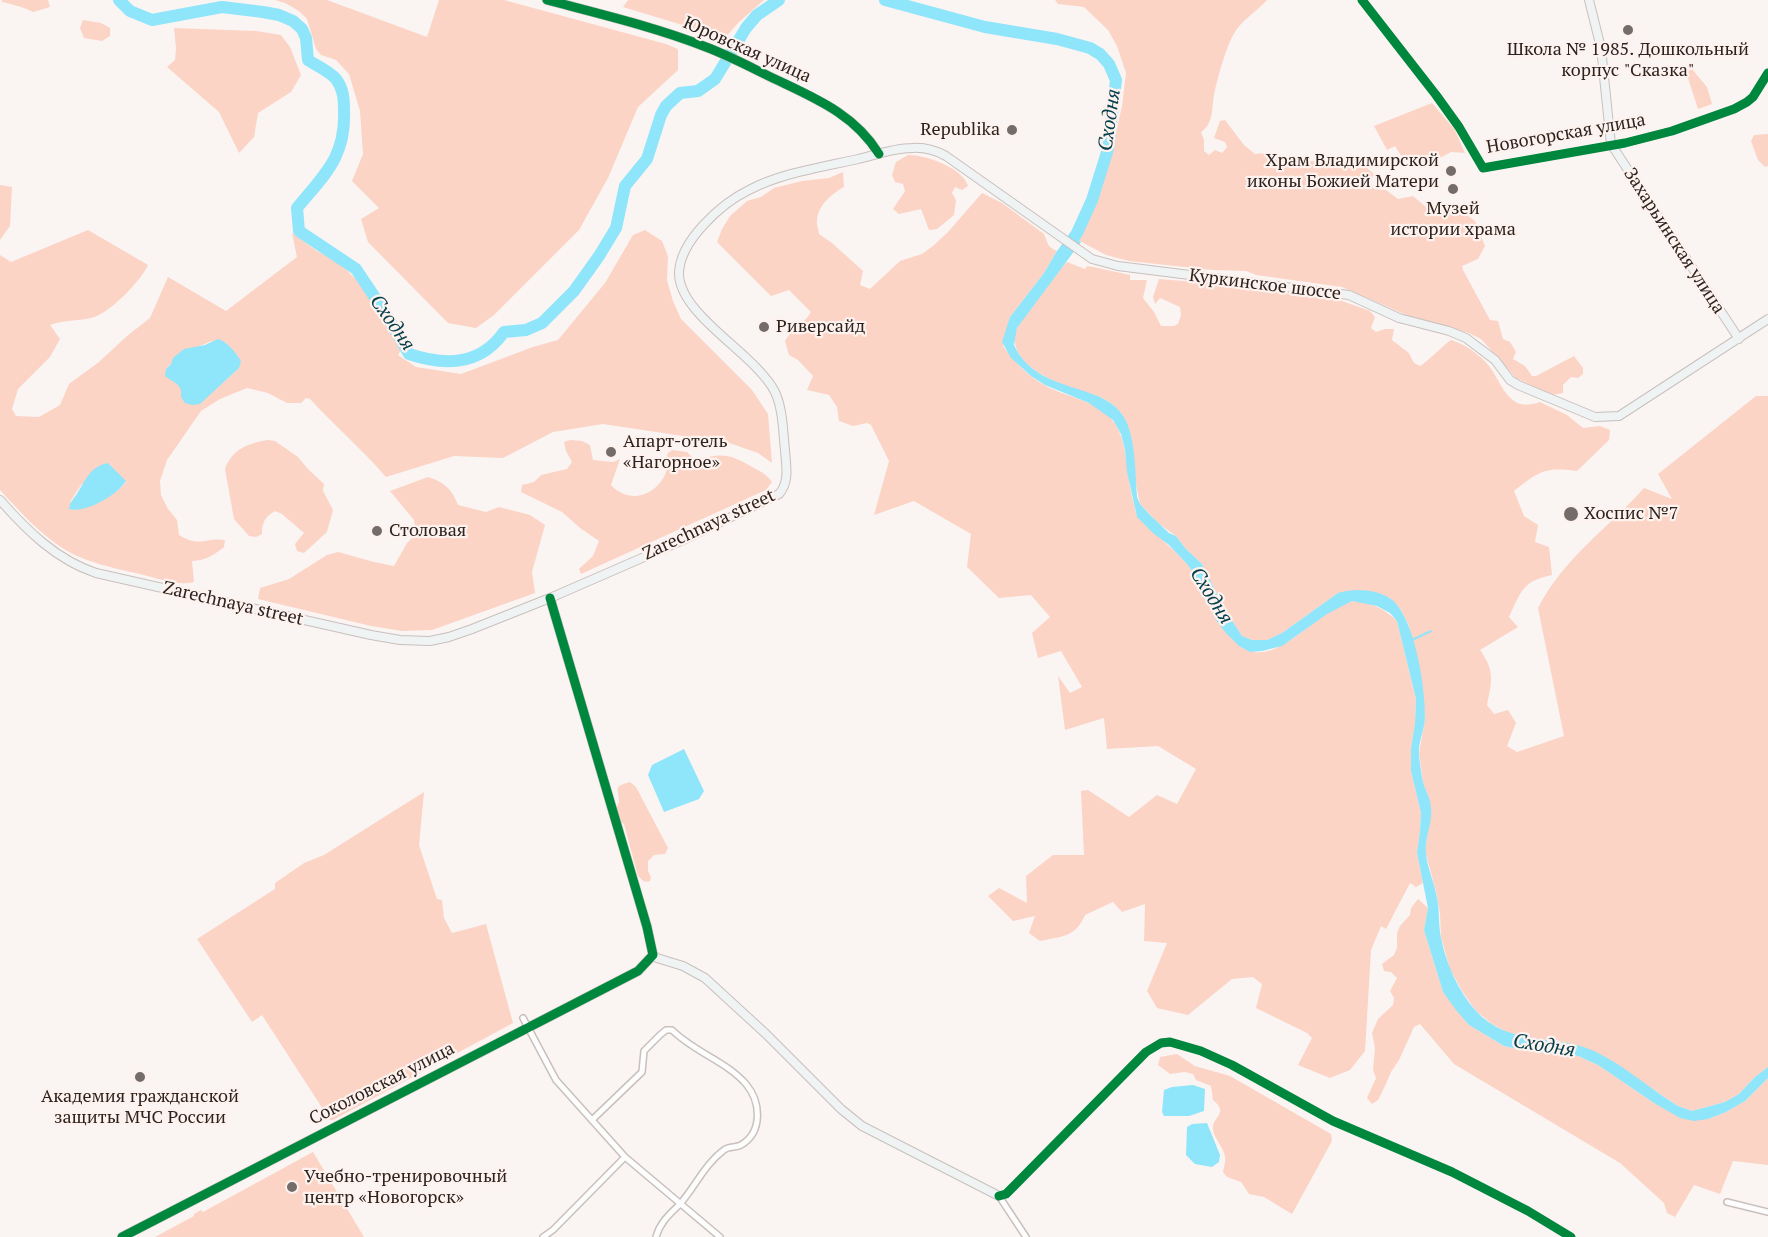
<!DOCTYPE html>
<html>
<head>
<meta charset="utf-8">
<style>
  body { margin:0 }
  canvas { display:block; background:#faf4f2 }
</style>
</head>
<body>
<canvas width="1768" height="1237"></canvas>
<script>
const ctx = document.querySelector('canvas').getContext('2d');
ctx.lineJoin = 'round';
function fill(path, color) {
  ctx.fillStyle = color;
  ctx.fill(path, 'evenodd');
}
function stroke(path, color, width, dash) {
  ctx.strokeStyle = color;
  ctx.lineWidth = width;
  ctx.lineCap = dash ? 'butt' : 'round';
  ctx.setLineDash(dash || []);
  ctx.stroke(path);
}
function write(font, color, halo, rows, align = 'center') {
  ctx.font = font + ' "PT Serif",serif';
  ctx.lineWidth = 4.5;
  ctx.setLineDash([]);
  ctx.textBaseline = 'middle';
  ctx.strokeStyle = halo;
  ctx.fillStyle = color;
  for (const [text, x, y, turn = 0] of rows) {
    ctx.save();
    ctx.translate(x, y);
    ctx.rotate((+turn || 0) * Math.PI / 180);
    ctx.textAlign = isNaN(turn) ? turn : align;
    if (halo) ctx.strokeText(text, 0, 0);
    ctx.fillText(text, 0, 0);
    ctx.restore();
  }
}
const green = new Path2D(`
  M2 0H48L50 7 33 12C26 8 11 4 2 2Z
  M275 0H327L427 37 439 0H504L666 44 678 49V70L638 107 608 178 579 230 494 315 476 328 448 323 368 242 361 219 379 208 352 181 363 154 360 111 349 74 336 60 321 55 316 49 307 19 299 11 285 3Z
  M628 0H764L738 23 725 38 623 7Z
  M1055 0H1267C1258 10 1245 18 1237 29 1227 42 1219 74 1215 90 1211 105 1215 123 1201 132L1204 140V151L1209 155 1215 150 1222 153 1227 147 1225 142 1214 138 1220 121 1225 120 1244 145 1255 154 1266 153 1271 158 1278 160 1297 156 1310 161 1326 162 1346 156 1365 159 1368 169 1374 174 1370 183 1374 189 1386 190 1398 199 1413 196 1432 212 1449 204H1456L1463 212 1475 221 1485 246 1478 259 1462 266 1463 270 1490 320 1498 321 1503 339 1510 342 1516 352 1513 359 1525 366 1532 376H1536L1574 356 1583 368V374L1578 378 1571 377 1563 385V393L1552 395 1516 378 1481 339 1469 333 1418 320 1342 287 1256 275 1246 271 1212 270 1129 261 1106 255 1078 240 1110 159 1122 106 1126 73 1117 46 1108 30 1084 7 1058 4Z
  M83 20 101 23 110 28V36L102 41 84 38 80 28Z
  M174 28 256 31 281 35 290 47 301 75 291 92 258 113 254 137 239 153 219 112 167 67 175 60 176 48Z
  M1692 69 1707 87 1712 104 1698 109 1686 72Z
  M1432 103 1455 130 1465 153 1451 152 1424 167 1414 158 1405 162 1395 146 1387 150 1374 126Z
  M1768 134V166L1765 167 1758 160 1751 141 1754 135Z
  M908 155C926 155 963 168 968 186L962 190 955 187 952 193 956 200 954 215 937 229 929 230 921 209 899 214 893 209 905 191 903 184 895 182 892 175 896 162Z
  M843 172 844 187C832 194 818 205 817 220 816 224 819 230 819 234L832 243 863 271 860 285 870 289 900 261 922 254 933 246 948 232 982 193 1002 203 1044 234C1048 243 1047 247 1057 251L1044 273 1010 317 1003 346C1015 362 1027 376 1046 386 1068 398 1097 400 1113 421 1129 442 1126 479 1134 504 1135 508 1135 514 1138 517 1140 521 1145 523 1148 526 1160 539 1175 550 1187 564 1197 577 1202 589 1208 604 1213 613 1221 621 1227 629 1231 635 1235 643 1241 647 1279 672 1322 602 1353 601 1370 601 1386 610 1397 621L1416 700 1415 723 1411 748V771L1421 813 1420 831 1417 853 1423 883 1416 887 1410 883 1386 929 1381 926 1371 950 1365 1051 1350 1070 1330 1078 1298 1065 1312 1038 1307 1033 1256 1008 1262 984 1253 977 1232 979 1188 1015 1157 1008 1147 991 1167 943 1144 941 1145 904 1122 912 1113 902 1085 915C1075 938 1062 936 1040 941L1029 933 1035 916 1013 921 988 896 999 888 1027 903 1026 876 1053 855H1084L1081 791 1088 790 1129 817 1157 795 1177 804 1196 769 1158 746 1107 749 1104 718 1065 730 1058 676 1070 693 1082 687 1061 651 1038 658 1032 633 1050 617 1031 595 999 598 967 567 971 534 914 501 874 515 889 461 871 425 867 423 853 426 839 421 837 407 829 395 807 390 813 376 798 360 789 355 785 341C792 328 804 324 811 312L789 290 771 296 717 242 722 229 730 216 747 201 761 197 774 188 802 181 829 178Z
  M0 185 12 187 10 226 0 240Z
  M88 230 148 265C141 281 108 315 91 318 78 321 62 320 50 325L60 339 50 357 18 389 12 409 16 416 39 417 60 405 69 384 99 362 127 336 150 318 168 277 226 311 297 257 292 233 317 251 338 262 359 282 380 310 402 349 398 355 416 367 461 374 533 347 558 340 605 283 633 235 645 230 662 241 668 256 667 280 673 301 681 319 752 390 768 414 772 463 758 453 729 443 603 424 553 432 503 458 454 456 386 477C362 449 335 426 310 399L306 398 301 403H287L268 393 247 388 220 399 201 411 167 460 160 481 161 495 168 509 177 520 179 535C200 548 205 537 225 540L224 547C213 556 206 560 192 561L194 582C178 586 159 579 144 575 122 570 98 565 77 556 46 541 23 515 0 490V255L11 262ZM212 341 225 342 238 356 239 368 217 388 182 390 179 384 171 380 166 369 184 349H192ZM108 463 126 482C110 502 94 500 70 502L81 485Z
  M1067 262 1085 269 1087 266 1093 267 1130 275V280H1147L1143 298 1154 312 1161 326H1174L1178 324 1181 315 1180 307 1160 298 1155 304 1153 297 1159 279 1208 283 1218 286 1227 285 1342 301 1370 311 1375 317 1371 328 1376 332 1385 329H1394L1392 340 1409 353 1414 363 1420 366C1432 358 1440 348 1451 340 1466 345 1478 353 1489 366 1503 384 1508 414 1540 402L1567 415 1583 428 1600 426 1610 430 1609 440 1577 471C1544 467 1540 471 1514 491L1524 516 1538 525 1535 542 1549 547 1552 575C1522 581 1521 592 1509 617L1518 627 1480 650C1495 671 1492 681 1487 705L1494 714 1508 710 1516 723 1507 746 1517 752 1564 736 1538 608C1562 560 1609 527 1644 488L1672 499 1658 474 1756 396H1768V1067L1755 1077 1739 1094 1725 1102 1692 1111 1678 1106 1636 1078 1557 1040 1535 1039 1507 1032 1492 1024 1476 1011 1462 991 1450 969 1441 937 1440 913 1436 891 1425 851 1431 808 1423 782 1419 753 1425 720 1423 693 1409 626 1401 610 1390 598 1377 594 1338 593 1282 633 1267 640H1252L1242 636 1224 608 1202 564 1186 549 1176 536 1158 523 1140 504 1122 414C1107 395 1091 395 1070 388 1047 379 1005 360 1017 329 1021 318 1031 308 1038 299 1047 286 1056 273 1067 262Z
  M268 440 275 441 298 457 308 469 324 484 323 491 333 510 327 532 304 553 297 551 295 544 304 533 282 514 275 511C265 517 262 522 262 534L256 537 249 536 234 519 225 469C232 449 249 443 268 440Z
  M570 440 582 441 590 445 593 460 613 462 620 459 611 485C636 512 674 484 667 454L672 450 687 452 695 460C723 453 729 453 754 468 762 472 767 475 772 482L766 490 581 574 579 569 593 556 599 541 580 528 562 512 521 492 522 485 534 482 541 475 567 469 572 462 566 451 564 442Z
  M428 477C444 482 452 489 458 505L486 512 499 507 530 515 545 525 532 572 535 593 432 630 402 631 371 626 258 599 260 588 289 579 327 555 338 552 374 562 394 566 407 543 416 534 414 520 390 491Z
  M630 782 636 787 668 848 665 854 654 855 648 861V871L651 877 650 881C643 883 643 880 638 876L624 824 618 820 616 809 619 802C619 788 612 787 630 782Z
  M424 792 419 845 437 899 442 900 444 918 452 933 486 924 513 1023 333 1120H330L262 1015 252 1022 197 939 275 889V883L304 863 324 855Z
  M1418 899 1428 908 1424 930 1443 992 1469 1025 1504 1046 1526 1051 1578 1056 1598 1065 1654 1103 1708 1119 1726 1112 1745 1101 1768 1078V1165L1733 1161 1720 1194 1694 1185 1675 1217 1667 1213 1664 1203 1620 1163 1454 1064 1420 1024 1414 1027 1399 1060 1391 1072 1385 1086 1378 1100 1372 1104 1367 1098 1376 1078 1373 1070 1375 1048 1372 1033 1378 1019 1393 1005 1394 998 1390 991 1397 978 1391 972 1384 971 1382 964 1394 955 1397 948V933L1400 926 1410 915 1411 908Z
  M1177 1054 1195 1066 1230 1076 1331 1134 1332 1141 1292 1214 1264 1197 1249 1194 1241 1182 1227 1177 1223 1172C1224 1167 1226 1161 1225 1157 1224 1147 1214 1139 1213 1130 1211 1117 1230 1114 1213 1100L1211 1086 1196 1080 1193 1074 1185 1072 1170 1074 1158 1065 1160 1057Z
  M313 1152 364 1237H155L194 1216V1214L201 1210 203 1212Z`);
const water = new Path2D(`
  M1072 236 1081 242 1017 328 1014 345C1038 398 1109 379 1127 423 1136 445 1135 473 1137 497L1140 504 1150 515 1169 533 1176 536 1186 549 1202 564 1224 608 1242 636 1252 640H1267L1282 633 1338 593C1354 588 1377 589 1391 599 1415 617 1426 690 1425 719 1424 731 1418 743 1419 755 1420 764 1421 773 1423 782 1425 790 1431 799 1431 808 1433 823 1424 838 1426 853 1427 867 1433 879 1436 893 1440 908 1438 923 1441 938 1446 963 1458 991 1476 1011 1509 1047 1554 1033 1594 1051 1624 1065 1650 1089 1678 1106L1692 1111 1725 1102 1739 1094 1755 1077 1768 1067V1078L1745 1101 1726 1112 1708 1119 1694 1121 1680 1118 1654 1103 1598 1065 1578 1056 1526 1051 1504 1046 1469 1025 1456 1010 1443 992 1424 930 1428 908 1417 853 1420 831 1421 813 1411 771V748L1415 723 1416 699 1397 621 1390 613 1377 606 1352 601 1327 614 1282 646 1262 651 1250 652 1239 646 1225 632 1216 620 1203 587 1187 564 1169 545 1153 533 1137 517 1127 472 1125 450 1121 434 1113 420 1089 403 1045 385 1031 376 1011 358 1002 342 1010 317 1044 273 1057 251 1066 239Z
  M218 339C228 342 236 353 241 361L239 368 200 404 192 405 185 403 181 397C183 384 174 383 165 376L166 369 171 364 173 358 184 349 205 345Z
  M108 463 126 481C118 495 84 514 69 509 70 501 74 499 78 492 86 479 91 466 108 463Z
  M684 749 704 791 699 799 664 812 648 775 652 765Z
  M1193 1085 1205 1089 1204 1111 1189 1116H1164L1162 1112 1164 1090 1172 1087Z
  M1207 1123 1220 1155 1219 1162 1212 1167 1195 1164 1186 1155 1187 1127 1192 1124Z`);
const stream = new Path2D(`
  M1412 640 1431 631`);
const river = new Path2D(`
  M119 0 130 11 152 20 222 7 263 12 279 15 293 21 302 29 306 38 308 60C317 66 329 71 336 79 343 88 344 98 344 110 346 157 325 174 297 208L299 231 356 269 384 311 409 354C445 366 480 366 504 332L526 330 542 323 574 291 599 256 616 228 625 186 647 159 661 115 666 106 680 93 698 91 715 79 746 28 757 15 779 0
  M885 0 985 27 1057 39 1090 48 1100 54 1109 64 1116 80 1108 149 1092 200 1077 233 1065 251`);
const street = new Path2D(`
  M1362 0 1436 95 1459 127 1483 168 1625 143 1672 131 1734 109 1747 102 1753 97 1768 73
  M523 1018 556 1080 625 1157 720 1237
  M592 1120 642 1072 644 1051 660 1035 666 1030H672C694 1052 726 1061 746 1084 761 1102 763 1132 741 1145 736 1148 729 1146 724 1150 705 1164 695 1187 680 1204 670 1214 660 1222 656 1237
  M1727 1202 1768 1212
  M543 1237 553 1230 625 1157
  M1026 1237 999 1196 1006 1194 1015 1185 1146 1052 1161 1043 1170 1042 1201 1051 1232 1065 1333 1121 1452 1172 1528 1211 1571 1237`);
const secondary = new Path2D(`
  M547 0C600 14 655 27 706 47 730 56 754 69 777 80 817 99 855 115 879 154
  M1589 0 1601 48 1611 144 1739 339
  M0 500C27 531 57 560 96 573L371 635 400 640 430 641 449 637 472 629 550 598 681 541 779 494C790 482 786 465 785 450 783 432 783 409 775 392 756 354 680 316 679 274 679 241 722 203 749 190 781 173 823 167 858 159 875 155 894 148 912 148 925 147 935 150 946 156L1092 259 1118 266 1349 295 1399 318 1449 331 1466 338 1495 360 1510 380 1518 385 1595 417 1619 416 1768 319
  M550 598 647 927 653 955
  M653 955 657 958 683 966 705 978 766 1034 841 1109 862 1126 999 1196
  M122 1237 638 971 653 955`);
const cycleway = new Path2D(`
  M547 0C600 14 655 27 706 47 730 56 754 69 777 80 817 99 855 115 879 154
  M1362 0 1436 95 1459 127 1483 168 1625 143 1672 131 1734 109 1747 102 1753 97 1768 73
  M999 1196 1006 1194 1015 1185 1146 1052 1161 1043 1170 1042 1201 1051 1232 1065 1333 1121 1452 1172 1528 1211 1571 1237
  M122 1237 638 971 653 955 647 927 550 598`);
const markers = [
  [1628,30,6,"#746c68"],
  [1012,130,6,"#746c68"],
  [1451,171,6,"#746c68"],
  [1453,189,6,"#746c68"],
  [764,327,6,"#746c68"],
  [611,452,6,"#746c68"],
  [1571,514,8,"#746c68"],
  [377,531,6,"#746c68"],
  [140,1077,6,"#746c68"],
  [292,1187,6,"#746c68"]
];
const streetNames = [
  ["Юровская улица",747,50,24],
  ["Новогорская улица",1566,134,-10],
  ["Захарьинская улица",1674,241,57],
  ["Куркинское шоссе",1265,285,7],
  ["Zarechnaya street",709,525,-25],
  ["Zarechnaya street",233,604,13],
  ["Соколовская улица",382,1084,-27]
];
const poiNames = [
  ["Школа № 1985. Дошкольный",1628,50,"center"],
  ["корпус \"Сказка\"",1628,71,"center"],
  ["Republika",1000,130,"right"],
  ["Храм Владимирской",1439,161,"right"],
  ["иконы Божией Матери",1439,182,"right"],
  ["Музей",1453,209,"center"],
  ["истории храма",1453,230,"center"],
  ["Риверсайд",776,327],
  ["Апарт-отель",623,442],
  ["«Нагорное»",623,463],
  ["Хоспис №7",1584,514],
  ["Столовая",389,531],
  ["Академия гражданской",140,1097,"center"],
  ["защиты МЧС России",140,1118,"center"],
  ["Учебно-тренировочный",304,1177],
  ["центр «Новогорск»",304,1198]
];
const waterNames = [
  ["Сходня",1110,120,-82],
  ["Сходня",392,323,55],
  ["Сходня",1211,596,58],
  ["Сходня",1544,1046,9]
];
fill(green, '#fcd4c6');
fill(water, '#8fe5fa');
stroke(stream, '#8fe5fa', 2);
stroke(river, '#8fe5fa', 12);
stroke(street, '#c8c0bd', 8);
stroke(secondary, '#c8c0bd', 10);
stroke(street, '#fefdfd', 5);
stroke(secondary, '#f0f3f4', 8);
stroke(cycleway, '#00873e', 9);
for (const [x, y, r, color] of markers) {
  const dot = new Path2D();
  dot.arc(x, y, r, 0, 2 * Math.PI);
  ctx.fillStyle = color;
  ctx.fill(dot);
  stroke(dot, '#fef2ee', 2);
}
write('18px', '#2c221e', '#fef2ee', streetNames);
write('18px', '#2c221e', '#fef2ee', poiNames, 'left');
write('italic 20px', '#04404d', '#fef2ee', waterNames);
</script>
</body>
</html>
